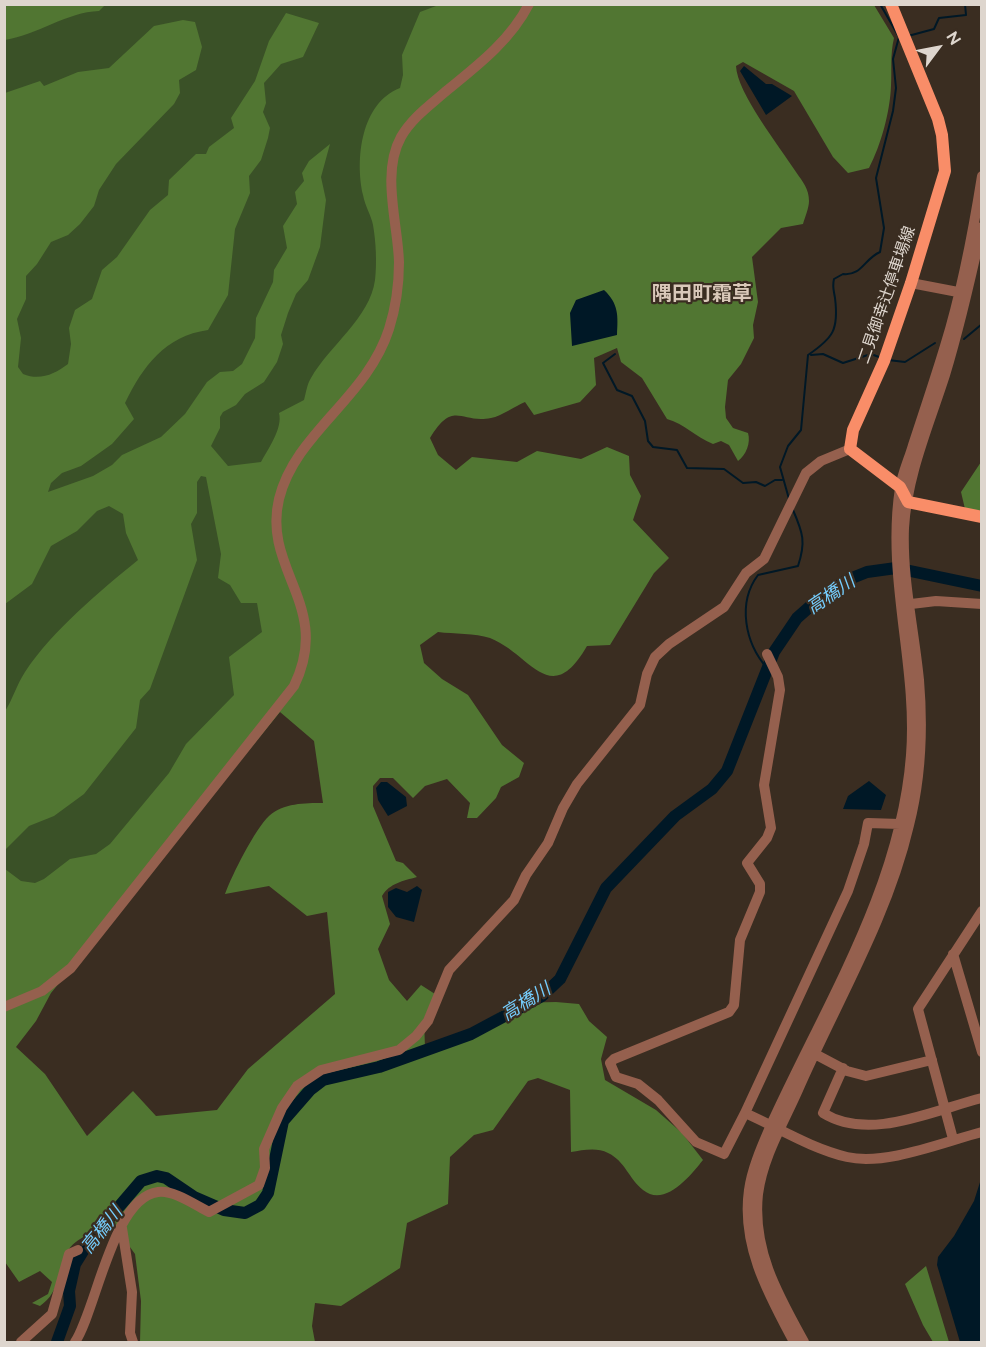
<!DOCTYPE html>
<html>
<head>
<meta charset="utf-8">
<style>
  body { margin:0 }
  #map { position:relative; width:986px; height:1347px; overflow:hidden; background:#3a2d21; font-family:Raleway,sans-serif }
  canvas { display:block }
  .frame { position:absolute; inset:0; border:6px solid #ded6ce; pointer-events:none }
  .north { position:absolute; left:908px; top:18px; width:60px; height:60px; -webkit-text-stroke:4px #3a2d21; paint-order:stroke; rotate:58deg; font-size:16px; font-weight:700; line-height:24px; text-align:center; color:#ded6ce }
  .north::after { content:''; display:block; margin:auto; width:21px; height:27px; background:#ded6ce; clip-path:polygon(50% 0,100% 100%,50% 72%,0 100%) }
</style>
</head>
<body>
<div id="map">
<canvas width="986" height="1347"></canvas>
<div class="frame"></div>
<div class="north">N</div>
</div>
<script>
const ctx = document.querySelector('canvas').getContext('2d');
ctx.lineJoin = 'round';
function fill(path, color) {
  ctx.fillStyle = color;
  ctx.fill(path, 'evenodd');
}
function stroke(path, color, width, dash) {
  ctx.strokeStyle = color;
  ctx.lineWidth = width;
  ctx.lineCap = dash ? 'butt' : 'round';
  ctx.setLineDash(dash || []);
  ctx.stroke(path);
}
function write(font, color, halo, rows, align = 'center') {
  ctx.font = font + ' Raleway,"Noto Sans JP",sans-serif';
  ctx.lineWidth = 4.5;
  ctx.setLineDash([]);
  ctx.textBaseline = 'middle';
  ctx.strokeStyle = halo;
  ctx.fillStyle = color;
  for (const [text, x, y, turn = 0] of rows) {
    ctx.save();
    ctx.translate(x, y);
    ctx.rotate((+turn || 0) * Math.PI / 180);
    ctx.textAlign = isNaN(turn) ? turn : align;
    if (halo) ctx.strokeText(text, 0, 0);
    ctx.fillText(text, 0, 0);
    ctx.restore();
  }
}
const green = new Path2D(`
  M510 4 395 260 300 615 160 845 4 910V5Z`);
const forest = new Path2D(`
  M487 4 874 5 894 38C890 55 892 69 891 86 890 112 881 145 869 168L848 173 833 157 794 91 743 62 736 66C737 93 780 147 796 172 803 182 809 189 809 201 809 208 805 217 803 224L781 228 752 257 758 302 753 325 754 338 741 364 728 380 725 407 726 418 733 428 748 433C751 443 746 455 738 461L729 445 721 441 713 444C695 437 685 424 667 419L642 378 621 362 617 348 594 358 596 385 580 402 534 415 525 402C515 406 502 416 491 418 460 424 454 399 430 438L438 455 456 470 472 457 517 462 537 451 581 459 607 447 629 456 630 475 641 496 633 520 669 558 654 573 610 645 587 646C550 710 531 654 490 638 475 633 454 634 438 632L420 645 424 663 442 679 468 695 502 745 524 763 519 777 501 787 496 798 477 818H467L470 803 447 779 425 786 413 798 393 778H380L373 786V806L396 861 403 863 417 877C403 881 390 883 382 896L390 924 378 949 389 980 407 1001 421 985 435 994 424 1019 425 1048 468 1031 515 1003 556 1002 579 1004 589 1021 607 1037 601 1059 605 1080 656 1110 682 1133 703 1160C691 1175 665 1208 643 1190 629 1179 625 1161 608 1153 597 1147 583 1150 571 1152L570 1090 538 1078 528 1081 493 1130 474 1135 450 1157 448 1204 407 1223 400 1268 341 1306 315 1303 312 1326 315 1342H140L141 1301 135 1254 114 1225C100 1230 78 1236 69 1249 56 1269 62 1291 40 1306L32 1303 48 1294 52 1282 40 1271 19 1282 5 1262V869L21 881 35 883 44 879 70 859 96 854 110 844 169 773 186 744 234 695 229 657 262 632 257 603H241L230 585 218 578 221 554 206 477 201 476 197 482V513L191 524 197 560 150 689 140 700 136 728 84 794 54 816 29 826 5 850 4 713C13 699 16 686 25 672 52 631 100 591 138 560L126 533 123 514 109 506 97 511 77 531 51 546 32 584 5 604V93L40 81 44 86 78 72 109 68 154 26 183 20 195 22 202 47 196 70 179 80 180 93 174 104 116 164 99 190 94 206 80 224 68 235 51 242 37 264 26 276V299L17 319 21 338 18 367 23 374C40 381 55 374 68 364L71 344 69 328 75 310 92 299 102 270 117 257 150 210 168 195 169 180 196 154H206L209 147 234 128 231 118 255 81 269 41 286 13 319 23 303 57 281 64 264 83 266 103 263 112 270 128 268 138 261 160 249 176 250 193 235 229 228 295 208 330C165 336 143 366 125 403L134 419 112 444 81 466 62 473 51 483 48 492 93 476 112 465 122 455 161 437 185 414 207 382 220 372 233 371 242 364 255 338 256 318 273 282 274 270 287 248 283 226 297 204 295 192 304 181 302 173 309 161 330 144 321 177 326 200 320 247 308 280 296 294 288 313 281 335 283 344 277 362 264 382 245 394 236 405 223 412 220 417V428L211 446 228 466 261 462C268 449 283 428 279 413L304 400C306 393 307 384 311 378 329 346 370 318 375 280 377 263 376 242 373 225 371 215 365 206 363 195 355 159 361 103 400 88L403 75 402 55 420 12 436 6ZM280 712 314 741 323 803C305 803 283 803 269 816 255 829 232 875 225 894L269 886 307 916 327 912 335 994 248 1069 217 1110 156 1116 133 1091 87 1136 45 1074 16 1047 36 1021 51 993Z
  M4 5 5 4 105 5 99 11C67 12 37 35 5 40Z
  M981 462V511L965 509 961 492Z
  M926 1266 949 1342H933L923 1325 905 1284Z`);
const water = new Path2D(`
  M744 66 766 84H772L792 96 766 115 740 71Z
  M604 290C619 304 618 316 617 335L572 346 570 313 576 300Z
  M869 781 886 795 881 810 843 809 848 796Z
  M381 782H387L406 797 407 806 388 816 378 800 376 788Z
  M417 886 422 890 414 922 396 917 388 907V892L396 888 407 892Z
  M981 1179V1342H960L937 1265 938 1257 954 1236 974 1201Z`);
const stream = new Path2D(`
  M908 36 934 29 939 18 966 15 965 4
  M964 339 982 324
  M615 354 603 363 617 390 632 396 645 421 648 441 653 447 677 450 687 468 724 469 743 483 756 482 765 486 775 480H782
  M811 355 823 354 843 363 871 354 879 357
  M888 360 905 362 935 343
  M789 499 780 467 788 446 801 430 808 355C833 338 839 330 835 298 834 291 832 287 834 279L843 274C862 276 864 259 880 252L884 228 876 178 893 111 896 88 893 59 899 37 880 4
  M767 668C745 643 737 603 758 575L798 566C806 542 803 533 793 510
  M71 1266 81 1255`);
const river = new Path2D(`
  M57 1342 70 1306 69 1291 75 1264 88 1243 141 1181 157 1176 166 1178 194 1197 224 1210 245 1213 260 1205 268 1193 283 1121 310 1090 323 1080 379 1067 471 1034 542 996 560 979 606 888 675 816 712 789 727 771 774 652 797 618 814 603 847 580 867 572 896 568 982 586`);
const minor = new Path2D(`
  M911 283 963 293
  M903 605 936 601 982 604
  M767 654 778 677 780 690 764 785 771 828 767 838 747 863 760 884V892L740 940 734 1005 729 1012 614 1059 610 1063 616 1077 638 1084 658 1100 696 1142 724 1154 745 1113C779 1128 810 1148 847 1157 886 1166 943 1142 982 1132
  M953 954 982 1052
  M4 1007 42 991 71 968 294 686C333 606 262 570 279 499 295 433 367 398 389 329 396 307 399 285 399 262 398 224 381 173 401 137 412 118 429 106 445 92 477 66 510 41 529 4
  M813 1053 847 1071 866 1076 932 1060
  M843 1068 823 1113C870 1142 933 1110 982 1098
  M745 1113 848 891 864 844 868 823 900 824
  M953 1139 918 1009 982 911
  M122 1228 132 1292 130 1333 133 1342
  M21 1342 52 1314 69 1254 78 1250
  M75 1342C96 1311 113 1197 158 1192 174 1190 195 1205 209 1212L259 1185 265 1168 264 1149 282 1108 297 1086 321 1070 399 1050 416 1036 428 1021 449 970 514 900 526 875 548 843 563 808 577 784 640 705 647 674 655 657 669 644 724 607 746 573 764 559 806 473 821 461 850 449
  M794 1342C769 1295 741 1246 749 1190 752 1168 762 1146 771 1125 825 1006 901 888 911 755 918 666 886 578 900 488 902 474 909 459 913 445 924 412 935 379 945 346 962 291 973 233 982 176
  M804 1342C778 1295 752 1250 758 1194 763 1157 783 1124 798 1090 836 1003 887 919 909 825 921 778 923 728 919 680 914 629 902 579 904 528 907 475 929 425 945 375 960 326 971 277 982 227`);
const major = new Path2D(`
  M891 4 938 119 942 135 945 171 911 283 884 361 853 430 850 449 900 487 908 502 982 517`);
const streetNames = [
  ["二見御幸辻停車場線",887,295,-71]
];
const waterNames = [
  ["高橋川",831,595,-34],
  ["高橋川",526,1002,-32],
  ["高橋川",102,1230,-51]
];
const quarterNames = [
  ["隅田町霜草",702,294]
];
fill(green, '#3a5127');
fill(forest, '#517632');
fill(water, '#001826');
stroke(stream, '#001826', 2);
stroke(river, '#001826', 12);
stroke(minor, '#95604e', 10);
stroke(major, '#f98d68', 12);
write('16px', '#ded6ce', '#3a2d21', streetNames);
write('italic 18px', '#75cdfd', '#3a2d21', waterNames);
write('bold 20px', '#d9c8b9', '#3a2d21', quarterNames);
</script>
</body>
</html>
